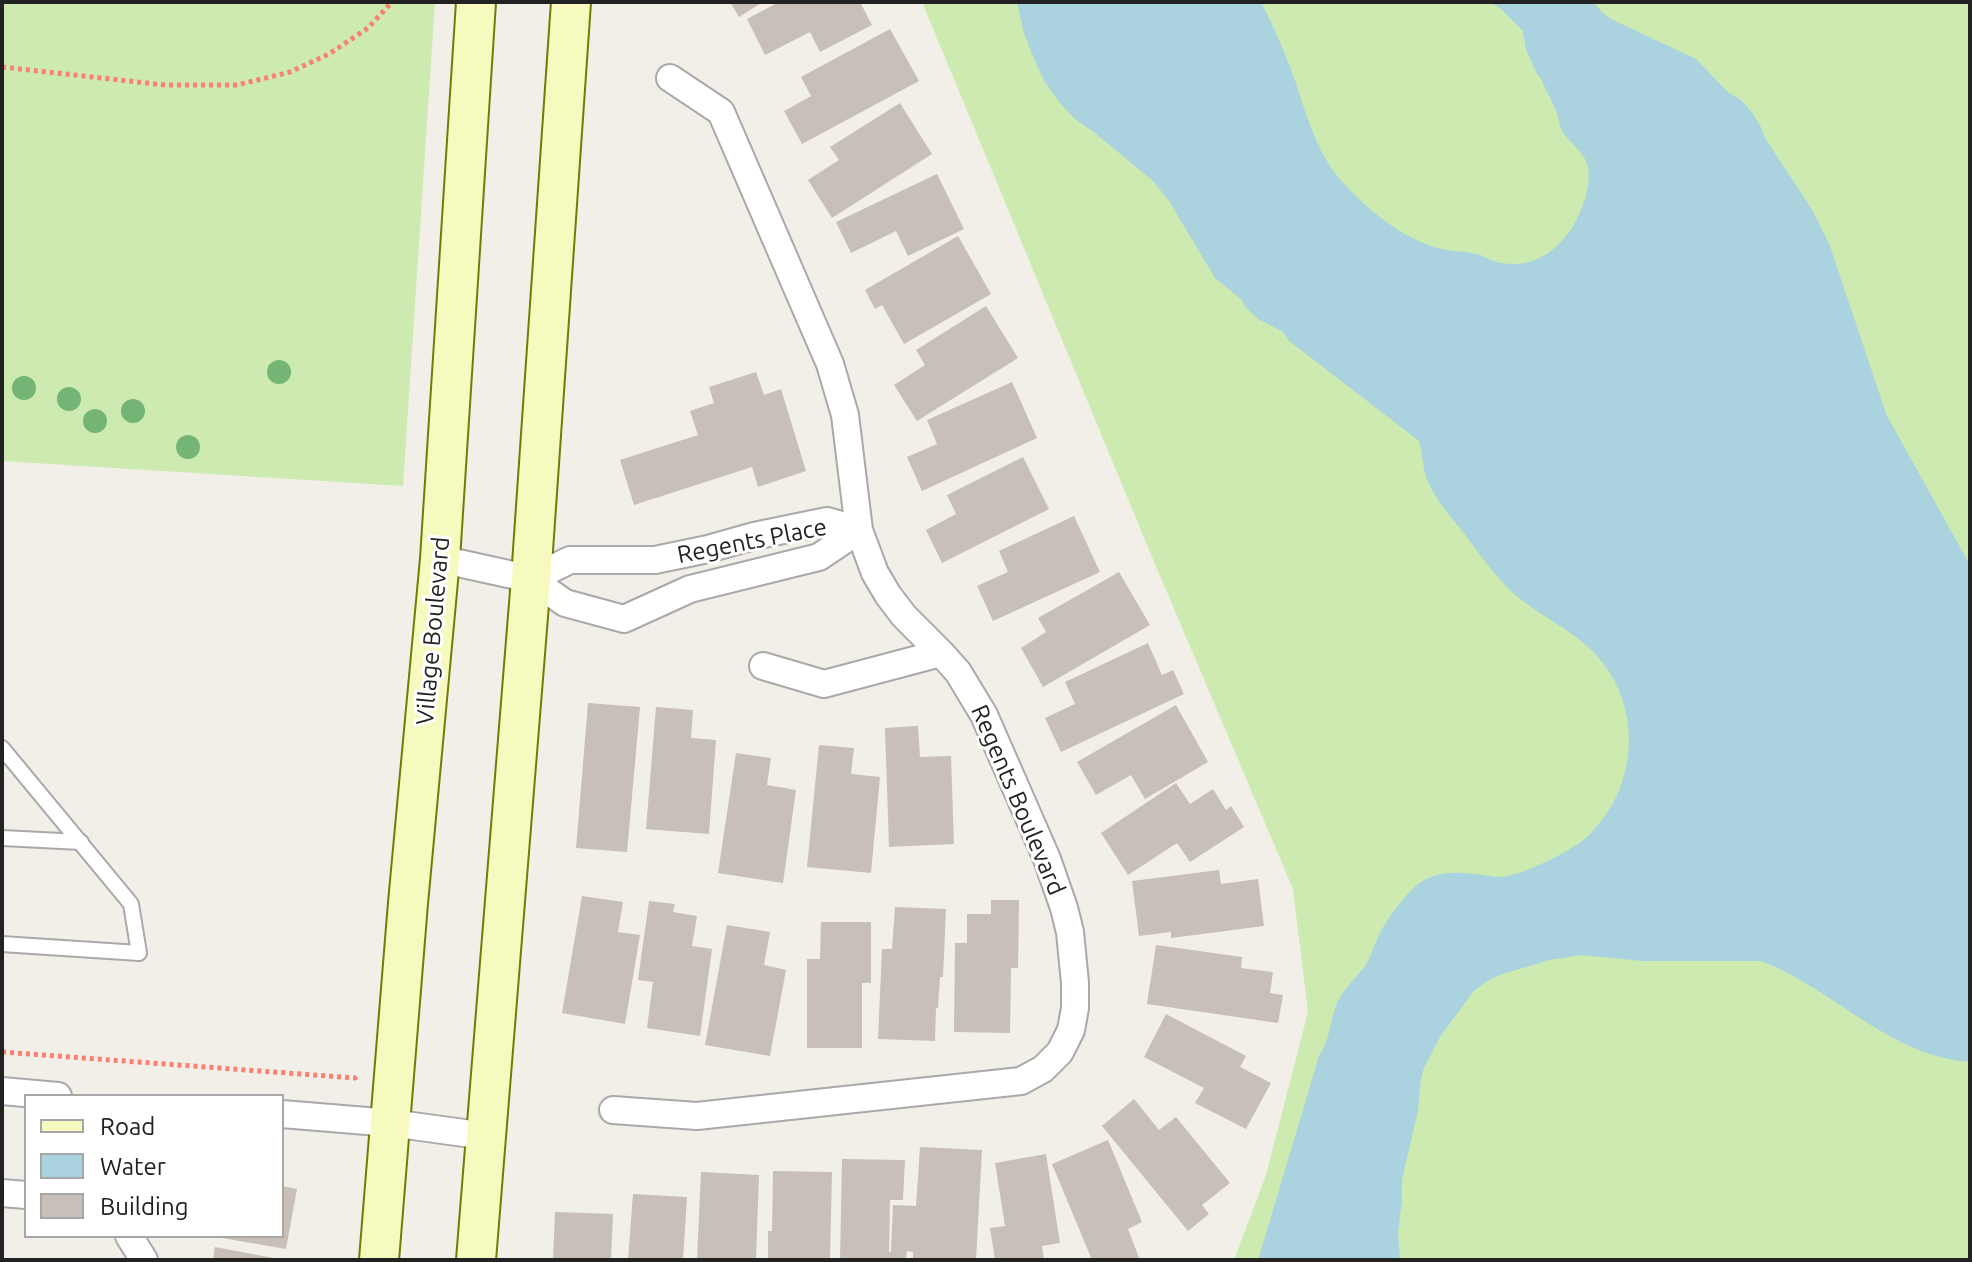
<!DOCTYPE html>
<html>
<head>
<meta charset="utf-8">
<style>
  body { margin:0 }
  #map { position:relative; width:1972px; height:1262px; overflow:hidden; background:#f2efe9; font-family:Ubuntu,sans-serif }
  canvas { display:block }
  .frame { position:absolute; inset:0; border:4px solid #222; pointer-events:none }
  .legend { position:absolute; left:24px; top:1094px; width:260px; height:144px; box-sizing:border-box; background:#fff; border:2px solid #a7a7a7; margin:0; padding:10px 14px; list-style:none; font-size:24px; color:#222 }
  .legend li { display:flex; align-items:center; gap:16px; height:40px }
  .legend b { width:40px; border:2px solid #a7a7a7 }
</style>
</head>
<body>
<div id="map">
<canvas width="1972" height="1262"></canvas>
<div class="frame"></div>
<ul class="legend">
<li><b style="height:10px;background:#f7fabf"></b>Road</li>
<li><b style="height:22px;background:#aad3df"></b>Water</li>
<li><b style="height:22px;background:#c7bfb8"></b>Building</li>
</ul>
</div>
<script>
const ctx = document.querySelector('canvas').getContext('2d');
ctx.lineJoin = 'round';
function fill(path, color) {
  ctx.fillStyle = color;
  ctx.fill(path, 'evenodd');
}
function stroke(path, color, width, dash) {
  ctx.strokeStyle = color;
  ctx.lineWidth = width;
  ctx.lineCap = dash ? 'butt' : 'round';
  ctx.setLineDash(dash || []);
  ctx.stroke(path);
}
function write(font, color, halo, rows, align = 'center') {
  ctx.font = font + ' Ubuntu,sans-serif';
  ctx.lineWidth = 6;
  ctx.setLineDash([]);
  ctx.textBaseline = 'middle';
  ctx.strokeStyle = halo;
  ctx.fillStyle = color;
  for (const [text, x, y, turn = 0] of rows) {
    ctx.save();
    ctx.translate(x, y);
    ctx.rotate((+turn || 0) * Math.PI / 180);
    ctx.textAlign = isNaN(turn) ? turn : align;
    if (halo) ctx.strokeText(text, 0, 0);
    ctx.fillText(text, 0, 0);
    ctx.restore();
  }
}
const grass = new Path2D(`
  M2 2H435L403 486 2 461Z
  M922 2H1970V1260H1234L1266 1175 1308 1012 1293 889 1152 557Z`);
const water = new Path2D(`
  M1017 2H1261C1274 27 1285 53 1295 80 1308 119 1318 158 1348 188 1373 214 1403 238 1438 248 1452 252 1467 251 1480 255 1486 257 1491 261 1497 262 1530 270 1556 253 1573 226 1583 209 1591 187 1588 168 1585 150 1568 144 1561 128 1559 124 1559 120 1558 116 1553 103 1546 90 1540 77L1537 74 1526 50 1523 31 1500 8 1489 2H1593L1603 13 1611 19 1696 59 1729 93 1740 99 1752 112 1762 129 1765 138 1813 211 1830 246 1887 416 1970 565V1062C1890 1057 1833 988 1761 961H1643L1580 955 1550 960 1499 975 1486 982 1473 992 1440 1037 1424 1068 1421 1079 1418 1110 1402 1180V1201L1398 1232 1400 1260H1258L1319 1056C1330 1039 1330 1022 1336 1005 1342 990 1355 979 1365 966 1372 955 1374 944 1380 933 1387 919 1405 895 1417 885 1440 866 1472 874 1498 877 1518 878 1571 851 1586 838 1596 829 1605 816 1612 805 1643 750 1631 680 1581 641 1556 621 1526 608 1504 584 1490 569 1478 552 1466 536 1453 519 1437 502 1428 482 1422 469 1423 454 1419 441L1288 340 1283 332 1258 319 1246 308 1241 299 1215 278 1169 201 1153 181 1095 133 1076 120 1060 103 1044 81 1036 63 1024 34Z`);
const building = new Path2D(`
  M730 2H763L739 17Z
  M779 2H860L872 25 820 52 810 32 765 55 747 19Z
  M890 29 919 81 802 144 784 111 811 96 801 77Z
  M900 103 932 154 832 218 808 180 839 160 830 147Z
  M937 174 964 229 908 256 896 231 851 253 836 222Z
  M958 236 991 294 904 344 882 305 875 309 865 290Z
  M986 306 1018 358 917 421 894 385 925 365 916 350Z
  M756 372 764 395 781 389 806 471 758 487 752 467 634 505 620 460 698 435 690 411 714 403 709 387Z
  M1012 382 1037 438 922 491 907 457 937 444 927 420Z
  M1023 457 1049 509 942 563 926 530 956 514 947 495Z
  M1074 516 1100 572 993 621 977 586 1008 572 999 551Z
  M1119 572 1150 625 1043 687 1021 648 1046 632 1038 618Z
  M1148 643 1162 675 1173 670 1184 694 1061 752 1045 718 1075 704 1065 682Z
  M588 703 640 707 627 852 576 848Z
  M1176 705 1208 762 1145 799 1131 775 1096 795 1077 762Z
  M656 707 693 710 691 738 716 740 709 834 646 829Z
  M918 726 920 757 951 756 954 844 889 847 885 728Z
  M819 745 854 748 851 774 880 777 871 873 807 867Z
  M736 753 771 758 767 785 796 790 783 883 718 873Z
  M1176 783 1190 804 1213 789 1226 810 1231 806 1244 827 1190 862 1177 843 1128 875 1101 833Z
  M1219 870 1221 884 1258 879 1264 926 1171 938V932L1139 936 1132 881Z
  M582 896 623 902 618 932 640 935 625 1024 562 1013Z
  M991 900H1019L1018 968H1011L1010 1033 954 1032 955 943H967V914H991Z
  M649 901 675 904 673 912 697 916 692 946 712 949 700 1036 647 1028 653 982 638 980Z
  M895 907 946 909 943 977H940L938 1008H936L935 1041 878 1039 882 949H892Z
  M821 922H871V983H862V1048H807V959H820Z
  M727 925 770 932 764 965 786 970 770 1056 705 1045Z
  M1156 945 1242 957 1241 968 1273 972 1270 993 1283 995 1278 1023 1147 1004Z
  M1166 1014 1246 1056 1240 1067 1271 1083 1246 1129 1195 1103 1204 1088 1144 1057Z
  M1134 1099 1159 1130 1176 1117 1230 1183 1202 1205 1209 1214 1188 1231 1102 1126Z
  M1108 1140 1142 1222 1128 1229 1140 1260H1092L1052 1164Z
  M920 1147 982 1150 976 1260H913V1252L907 1251 906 1260H840L842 1159 905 1160 903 1200H890L889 1252H891L893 1205 916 1206Z
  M1046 1154 1060 1243 1042 1246 1044 1260H995L990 1228 1005 1226 995 1163Z
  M773 1171 832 1172 830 1259 768 1260V1231H772Z
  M701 1172 759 1175 756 1260H697Z
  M282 1186 297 1189 286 1249 222 1238 223 1236H282Z
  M633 1194 687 1197 683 1260H628Z
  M555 1212 613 1214 611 1260H553Z
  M215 1247 274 1258V1260H213Z`);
const path = new Path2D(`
  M2 67 165 85H237L290 72 329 54 368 28 392 2
  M2 1052 355 1078 358 1074`);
const lane = new Path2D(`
  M2 748 131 904 139 953 2 944
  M2 838 81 842`);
const street = new Path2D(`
  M440 559 531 579 565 603 624 619 690 589 819 557 859 530
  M531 579 570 560H655L708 549 754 536 827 521 859 530
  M763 666 824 684 941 653
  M2 1091 58 1096
  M613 1110 697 1116 1021 1081 1043 1069 1060 1052 1071 1030 1075 1008V983L1070 932 1064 908 1047 859 984 715 958 672 941 653 904 616 888 595 875 573 859 530 845 415 830 364 721 112 670 78
  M282 1114 391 1123 486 1136
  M2 1193 26 1195
  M129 1236 144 1260`);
const secondary = new Path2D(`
  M379 1260 408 903 440 559 476 2
  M476 1260 531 579 571 2`);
const trees = [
  [279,372],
  [24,388],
  [69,399],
  [133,411],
  [95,421],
  [188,447]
];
const streetNames = [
  ["Regents Place",752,541,-11],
  ["Village Boulevard",433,631,-85],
  ["Regents Boulevard",1018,800,67]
];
fill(grass, '#cdebb0');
fill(water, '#aad3df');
fill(building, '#c7bfb8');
stroke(lane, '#a9a9a9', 18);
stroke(street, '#a9a9a9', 30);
stroke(secondary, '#707d05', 42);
stroke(path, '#fa8072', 5, [4, 4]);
stroke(lane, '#fff', 14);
stroke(street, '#fff', 26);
stroke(secondary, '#f7fabf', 38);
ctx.fillStyle = '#74b475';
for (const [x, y] of trees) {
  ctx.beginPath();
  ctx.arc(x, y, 12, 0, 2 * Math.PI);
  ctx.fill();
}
write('24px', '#222', '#fff', streetNames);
</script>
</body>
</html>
